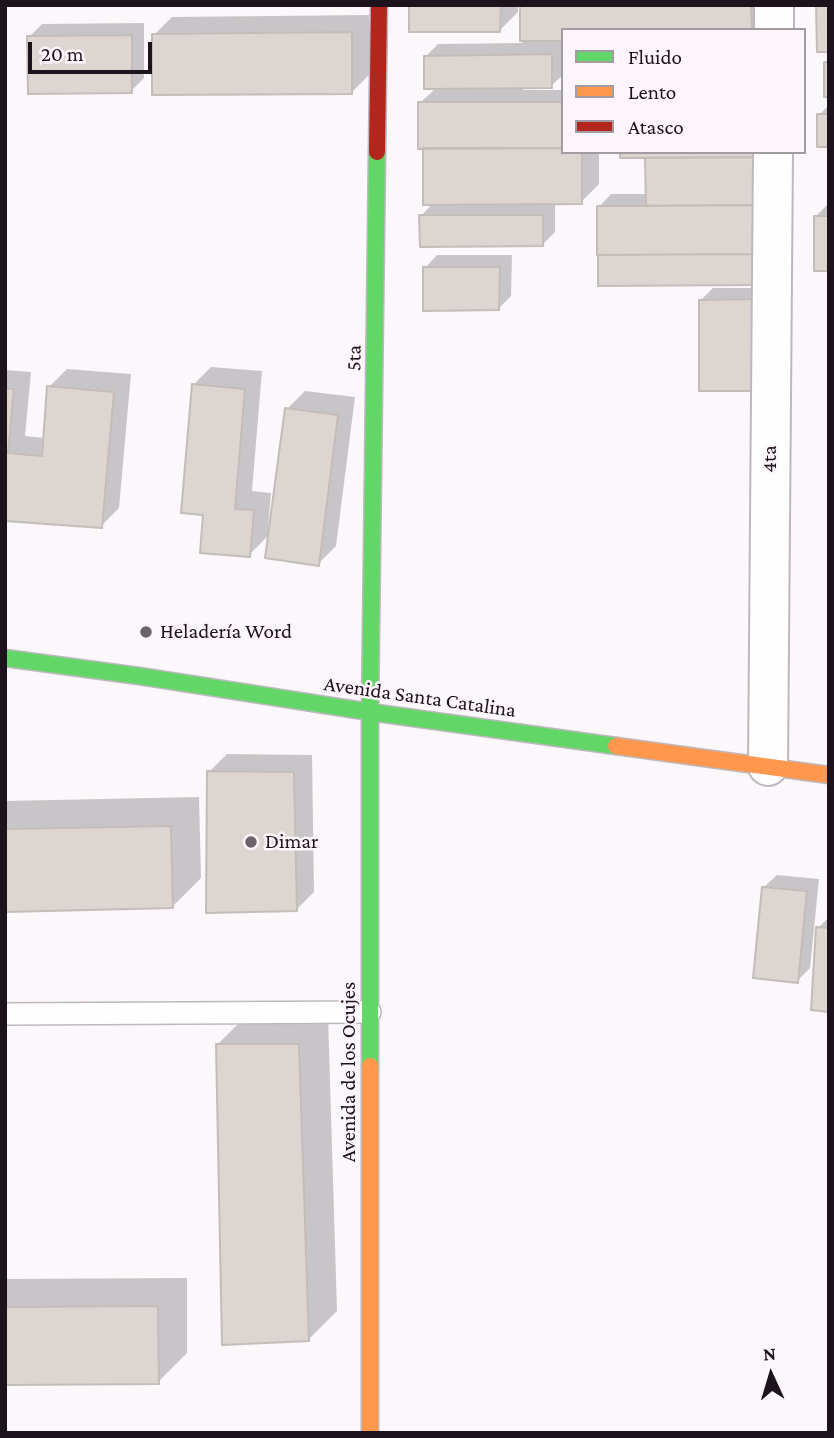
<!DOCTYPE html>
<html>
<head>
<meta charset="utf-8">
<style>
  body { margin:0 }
  #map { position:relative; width:834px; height:1438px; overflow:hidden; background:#fbf7fa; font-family:"Crimson Pro",serif }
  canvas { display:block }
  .frame { position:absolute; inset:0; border:7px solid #1d131c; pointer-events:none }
  .legend { position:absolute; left:561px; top:28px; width:245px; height:126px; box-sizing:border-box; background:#fcf6fb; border:2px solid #a39ba2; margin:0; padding:9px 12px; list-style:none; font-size:21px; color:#1d131c }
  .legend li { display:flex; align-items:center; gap:14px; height:35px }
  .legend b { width:35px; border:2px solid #a39ba2 }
  .north { position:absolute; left:736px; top:1340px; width:70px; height:70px; -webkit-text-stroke:5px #fcf6fb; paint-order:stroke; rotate:356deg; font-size:19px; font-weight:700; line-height:28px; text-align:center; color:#1d131c }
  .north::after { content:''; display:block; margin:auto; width:24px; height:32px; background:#1d131c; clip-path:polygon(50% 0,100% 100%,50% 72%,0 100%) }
  .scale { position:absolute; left:28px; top:42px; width:124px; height:32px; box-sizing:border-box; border:4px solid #1d131c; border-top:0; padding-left:9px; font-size:21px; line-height:24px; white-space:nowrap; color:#1d131c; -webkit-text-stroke:5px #fcf6fb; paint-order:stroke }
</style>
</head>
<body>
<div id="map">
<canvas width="834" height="1438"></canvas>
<div class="frame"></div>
<ul class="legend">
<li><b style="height:9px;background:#63d668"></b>Fluido</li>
<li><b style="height:9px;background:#ff974d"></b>Lento</li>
<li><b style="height:9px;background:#b3261e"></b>Atasco</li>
</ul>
<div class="north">N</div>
<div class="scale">20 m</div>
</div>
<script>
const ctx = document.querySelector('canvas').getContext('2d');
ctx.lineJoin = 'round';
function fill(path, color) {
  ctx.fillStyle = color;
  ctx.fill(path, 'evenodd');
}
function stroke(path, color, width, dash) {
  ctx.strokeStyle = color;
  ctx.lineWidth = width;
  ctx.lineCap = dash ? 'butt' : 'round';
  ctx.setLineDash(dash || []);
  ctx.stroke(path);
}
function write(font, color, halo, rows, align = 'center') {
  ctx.font = font + ' "Crimson Pro",serif';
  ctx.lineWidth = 5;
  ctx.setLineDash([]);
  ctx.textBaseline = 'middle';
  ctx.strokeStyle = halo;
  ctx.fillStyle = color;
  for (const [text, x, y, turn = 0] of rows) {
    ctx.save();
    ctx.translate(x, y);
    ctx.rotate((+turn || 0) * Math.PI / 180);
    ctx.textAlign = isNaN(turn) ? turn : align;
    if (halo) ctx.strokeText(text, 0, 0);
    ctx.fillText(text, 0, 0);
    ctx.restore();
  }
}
const shadow = new Path2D(`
  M411 5H518V12L500 30Z
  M522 5H769L759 30H563V75L551 86 523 87V90H563V152H599V184L581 202H555V232L542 245 421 216 433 203 425 147 420 103 436 88 426 56 438 44 522 43Z
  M369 15 370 74 352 92 154 35 172 17Z
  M144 23V78L131 91 29 37 42 24Z
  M829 105V145L819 115Z
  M622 152H765L753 283 600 284 599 207 611 194H647L646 156Z
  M829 203V269L816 216Z
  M437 255H512L511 296 499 308 425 268Z
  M713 288H765V376L701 300Z
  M211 367 262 371 252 491 271 493 268 528 271 529 287 409 305 391 355 397 336 546 318 564 270 534 249 555 205 513 193 385Z
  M67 369 131 374 119 508 101 526 5 519V370L31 372 25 436 45 438 49 387Z
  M227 754 312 755 314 892 296 910 209 772Z
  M199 797 201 878 172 907 5 910V801Z
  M777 875 819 879 810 968 797 981 764 887Z
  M829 917V1010L818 928Z
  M246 1016H328L337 1311 308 1340 217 1045Z
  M187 1278V1353L158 1382 5 1383V1279Z`);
const building = new Path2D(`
  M409 5H501L500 32H409Z
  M520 5H751L752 30H563V41H520Z
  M816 5H829V52H817Z
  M352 32V94L152 95V34Z
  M132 35V93L28 94 27 36Z
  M552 54V88L424 89V56Z
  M824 62H829V97H824Z
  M418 102H563V148L418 149Z
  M817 114H829V147H817Z
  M423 148H563V152H582V204L423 205Z
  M620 152H753V157L620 158Z
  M753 157V205L646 206 645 158Z
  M753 205V254L597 255V206Z
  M419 215H543V246L420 247Z
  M814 216H829V271H814Z
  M753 254V285L598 286V255Z
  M423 267H500L499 310 423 311Z
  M753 299V391H699V300Z
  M192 384 245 389 235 509 254 510 250 557 200 553 203 515 181 513Z
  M47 386 114 392 102 528 5 521V388L14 389 8 453 42 456Z
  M285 408 338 415 319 566 265 558Z
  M207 771 294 772 297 911 206 913Z
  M171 826 173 908 5 912V829Z
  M762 887 807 891 798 983 753 978Z
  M816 927 829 928V1012L811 1010Z
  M216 1044H299L309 1341 222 1345Z
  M158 1306 159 1384 5 1385V1307Z`);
const lane = new Path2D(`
  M5 1014 370 1012`);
const street = new Path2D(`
  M774 30V5
  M768 766 773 152`);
const fast = new Path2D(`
  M5 658 139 676 370 712 616 746
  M370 1066V712L377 152`);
const slow = new Path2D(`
  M616 746 829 775
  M370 1066V1433`);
const jam = new Path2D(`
  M377 152 379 5`);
const markers = [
  [146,632,7,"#6b636a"],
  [251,842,7,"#6b636a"]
];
const streetNames = [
  ["5ta",354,358,-89],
  ["4ta",770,459,-90],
  ["Avenida Santa Catalina",420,697,8],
  ["Avenida de los Ocujes",349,1072,-90]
];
const poiNames = [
  ["Heladería Word",160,632],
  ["Dimar",265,842]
];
fill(shadow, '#0003');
fill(building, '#ddd5d2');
stroke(building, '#c3bcb9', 2);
stroke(lane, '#beb8be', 24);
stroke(street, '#beb8be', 42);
stroke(fast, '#beb8be', 19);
stroke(slow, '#beb8be', 19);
stroke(jam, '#beb8be', 19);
stroke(lane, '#fefefe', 21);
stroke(street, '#fefefe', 38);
stroke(fast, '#63d668', 16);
stroke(slow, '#ff974d', 16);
stroke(jam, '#b3261e', 16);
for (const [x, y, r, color] of markers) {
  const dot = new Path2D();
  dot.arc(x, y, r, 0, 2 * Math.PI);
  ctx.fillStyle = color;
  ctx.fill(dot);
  stroke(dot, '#fcf6fb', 2.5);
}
write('21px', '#1d131c', '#fcf6fb', streetNames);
write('21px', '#1d131c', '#fcf6fb', poiNames, 'left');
</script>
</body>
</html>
